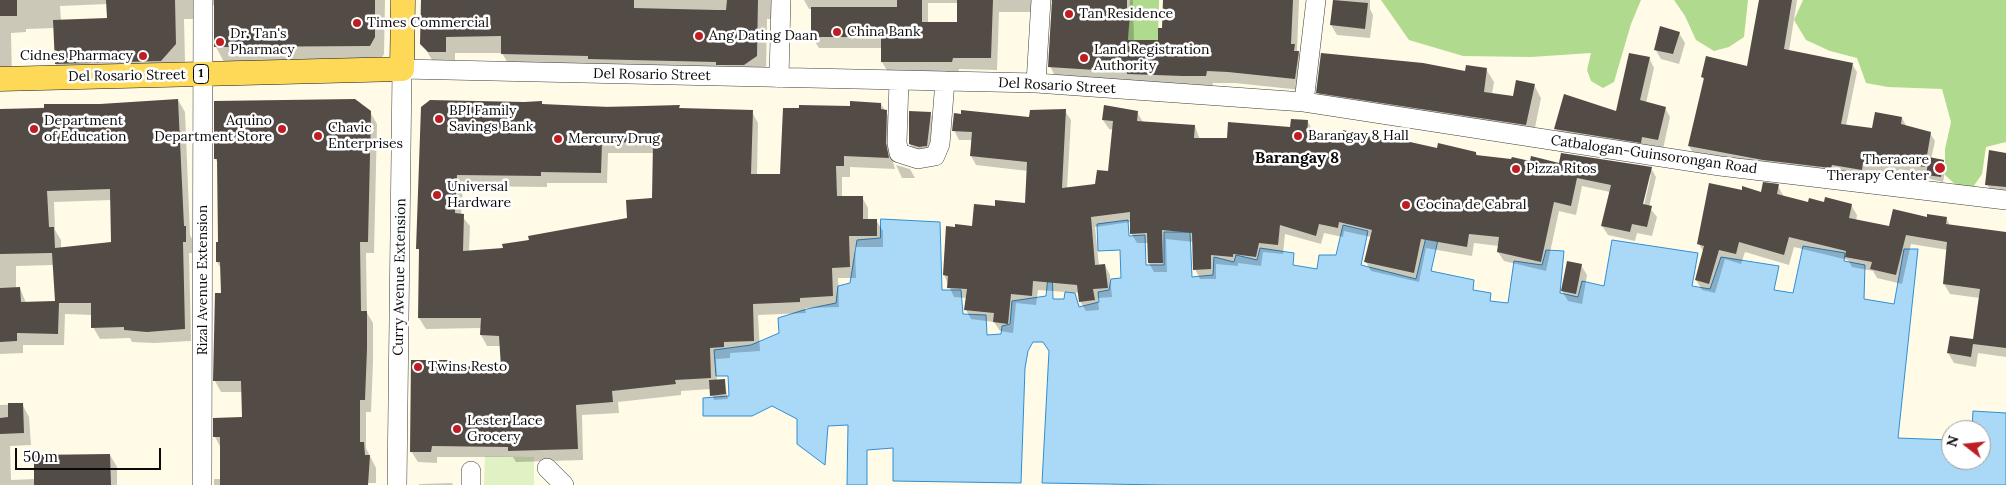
<!DOCTYPE html>
<html>
<head>
<meta charset="utf-8">
<style>
  body { margin:0 }
  #map { position:relative; width:2006px; height:485px; overflow:hidden; background:#fffbe7; font-family:Lora,serif }
  canvas { display:block }
  .north { position:absolute; left:1941px; top:420px; width:50px; height:50px; box-sizing:border-box; background:#fff; border:1px solid #9d9d9d; border-radius:50%; rotate:286deg; font-size:14px; font-weight:700; line-height:20px; text-align:center; color:#0a0a0a }
  .north::after { content:''; display:block; margin:auto; width:18px; height:22px; background:#be1e23; clip-path:polygon(50% 0,100% 100%,50% 72%,0 100%) }
  .scale { position:absolute; left:15px; top:448px; width:146px; height:22px; box-sizing:border-box; border:2px solid #0a0a0a; border-top:0; padding-left:6px; font-size:15px; line-height:18px; white-space:nowrap; color:#0a0a0a; -webkit-text-stroke:4px #fff; paint-order:stroke }
</style>
</head>
<body>
<div id="map">
<canvas width="2006" height="485"></canvas>
<div class="north">N</div>
<div class="scale">50 m</div>
</div>
<script>
const ctx = document.querySelector('canvas').getContext('2d');
ctx.lineJoin = 'round';
function fill(path, color) {
  ctx.fillStyle = color;
  ctx.fill(path, 'evenodd');
}
function stroke(path, color, width, dash) {
  ctx.strokeStyle = color;
  ctx.lineWidth = width;
  ctx.lineCap = dash ? 'butt' : 'round';
  ctx.setLineDash(dash || []);
  ctx.stroke(path);
}
function write(font, color, halo, rows, align = 'center') {
  ctx.font = font + ' Lora,serif';
  ctx.lineWidth = 5;
  ctx.setLineDash([]);
  ctx.textBaseline = 'middle';
  ctx.strokeStyle = halo;
  ctx.fillStyle = color;
  for (const [text, x, y, turn = 0] of rows) {
    ctx.save();
    ctx.translate(x, y);
    ctx.rotate((+turn || 0) * Math.PI / 180);
    ctx.textAlign = isNaN(turn) ? turn : align;
    if (halo) ctx.strokeText(text, 0, 0);
    ctx.fillText(text, 0, 0);
    ctx.restore();
  }
}
const forest = new Path2D(`
  M1130 0H1159L1158 40H1128Z
  M1381 0H1641L1631 24 1614 82 1603 88 1591 81 1587 70 1591 53 1531 57 1463 56 1409 40Z
  M1674 0H1748L1744 37 1729 47 1714 51 1696 40 1685 16Z
  M1803 0H2006V142L1986 147 1982 174 1973 187 1957 186 1945 175V149L1951 122 1942 89 1888 87 1866 83 1857 58 1830 51 1806 40 1794 20Z`);
const pitch = new Path2D(`
  M485 456 534 457V485H484Z`);
const water = new Path2D(`
  M881 219 940 222 942 290H961L963 314 986 315 987 335 1001 334 1002 326 1010 324 1012 301 1046 296 1049 266 1052 265 1053 299H1064L1065 292 1075 293 1079 307 1099 302 1098 292 1109 290 1111 279 1121 278 1120 250 1098 251 1097 224 1128 220 1129 236 1145 235 1146 265H1164V232H1190L1192 277 1213 275 1214 257 1234 262 1236 255 1257 260 1260 248 1294 253 1293 265 1317 269 1319 255H1336L1343 225 1368 231 1361 265 1416 279 1426 237 1438 240 1431 271 1474 280 1473 290 1491 293 1490 301 1508 303 1514 261 1542 265 1546 250 1564 251 1560 293 1578 297 1582 281 1604 286 1612 240 1698 253 1692 286 1710 289 1721 257 1779 266 1774 290 1793 293 1803 246 1845 253 1844 261 1865 265 1864 299 1894 304 1904 249H1918L1898 438 1951 440V460H1981V430H1972L1973 411 2006 413V485H1168L1042 483 1049 351 1043 342H1033L1028 351 1025 368 1021 483 893 481V448L867 450V485H847L848 425 828 426 825 465 797 444V419L772 406 752 416H703V398L729 396 728 376H716L714 350 751 345 779 333 778 318 807 309 836 303 838 286 850 283 857 240 880 238Z`);
const shadow = new Path2D(`
  M0 0H385L384 54 379 63 225 64 216 47 215 6 213 5 203 11 201 19H184L185 62 171 78 66 81 56 64 55 28 26 29V32L11 33 12 82H0ZM107 4 108 19 61 21 60 6Z
  M422 0H772V19H767L766 72 512 70 502 53H455V69L432 60 422 43Z
  M804 0H1048L1036 12H999L997 70 959 69 958 73 889 74 882 62V48H819L812 37 813 9H809ZM928 3H958V23H928Z
  M1049 0H1133L1134 41 1159 42 1163 29 1165 0H1299L1297 50 1301 56V90L1235 83H1213L1212 87 1056 78 1050 66 1053 2Z
  M1334 0H1370V9L1373 15 1370 38 1337 35 1331 25Z
  M1761 0H1797L1789 51 1852 64 1857 72 1846 126 1874 130 1902 118 1907 127 1930 133 1935 141 1931 159 1943 161 1946 166 1943 182 1930 179 1927 174 1899 169V172L1884 170V172L1867 170 1866 177 1694 154 1689 146 1705 81 1702 77 1748 68Z
  M1679 33 1685 43 1679 64 1661 59 1655 49Z
  M1649 58 1654 68 1646 103 1665 108 1670 117 1663 149 1561 138 1556 129 1617 112Z
  M1486 69 1494 82 1492 94 1514 98 1534 85 1541 98 1533 137 1325 105 1318 92Z
  M178 100 185 112 190 235 192 239V253H189L191 341 154 343 132 342 130 338 100 339 93 327 92 315 65 314 64 345H23V353L0 354V110ZM112 200 113 244 61 249V240L55 230 54 202ZM54 265 57 303H26L20 288 16 289V266Z
  M541 102 543 106 679 107 680 110 752 112 758 123 757 175H782L851 108 881 104 892 122 891 155 895 169 850 167V177H842V197H862L868 208V220H876L883 231V247H855L856 278H838L839 307 805 308 806 313 758 315 760 351 730 353V358L716 359 717 381 724 380 728 399 714 400 711 389 681 391V395L618 402 619 413 582 415 583 460 516 462 513 457H437V463L418 462 411 451 447 362 451 367 502 368 501 346H487L481 335V328L426 329 419 318 420 252 418 248 422 108ZM608 153H654L653 199 629 219 504 249 469 252 470 226 461 215 463 186 547 187V183H607Z
  M1065 111 1071 120 1067 188 1097 185 1109 172 1114 130 1109 129 1103 120 1137 112 1143 122 1195 126 1200 140H1228L1291 128 1308 122 1313 131V137L1341 143H1392L1476 153 1478 156 1531 162 1651 168 1656 177 1649 207 1657 217 1652 236 1637 233 1635 241 1608 235 1602 226 1610 192 1582 186 1576 215 1559 211 1546 271 1504 261 1498 252 1499 246 1474 243 1472 256 1426 248 1419 282 1371 271 1366 262 1371 237 1344 231 1343 237 1324 233 1321 244 1285 234 1283 254 1263 252 1261 266 1238 263V266L1216 264V279H1200L1195 269 1194 242 1166 239 1167 272H1154L1149 263 1148 243H1137L1131 233V222L1095 227 1099 266 1105 265 1110 275 1112 297 1098 298 1099 310 1086 311 1080 301V293L1038 290 1036 305 1016 303 1013 333 1000 331 994 322 971 319 966 310 967 298 954 297 944 275 996 208 1026 204 1028 171 976 165 971 156 972 140H959L954 130ZM1648 175H1651L1643 210H1640Z
  M370 112 377 124 374 253H366L367 313 373 323V362L371 412H366V448L376 468V483L214 485V479H221V448L215 437 243 419V392H221L215 381 222 294V270L217 262V243H220L219 165 215 158Z
  M930 113 933 118 929 151 913 149 910 144Z
  M2006 154V196L1992 194 1987 184Z
  M896 165 910 169 915 178H902Z
  M1778 186 1784 197 1808 203 1851 205 1857 215 1856 221 1890 227 1928 218H1946L1950 225 2006 233V357L1978 353 1976 367 1954 363 1948 353 1951 337 1974 341 1980 298 1950 294 1944 284 1948 250 1911 244 1902 284 1877 278 1873 271 1852 267 1848 260 1794 247 1789 265 1745 252 1741 264 1725 259 1715 293 1702 290 1696 280 1704 253 1699 244 1742 191 1762 193Z
  M1581 265 1587 275 1582 304 1568 301 1562 291Z
  M0 384V405L22 404 29 417 31 445 10 446 11 480 35 479 110 455 117 467V485H0Z
  M452 483 453 485H419V484Z`);
const building = new Path2D(`
  M0 0H17V16H0Z
  M106 0H175L176 44 161 61 55 64 53 20 107 18Z
  M214 0H375V37L370 46 214 47Z
  M421 0H634V8L717 10H726L727 0H758L757 56 744 65H716V62L588 59V56L501 54V36L446 37V52H428L420 44Z
  M897 0H922V22H957V0H993L991 58H953L952 62H881V37H811V7H897Z
  M1052 0H1127V13H1130L1128 40H1158V28H1162L1163 0H1293L1291 44H1295L1294 51H1299L1295 79 1228 72 1207 71 1206 76H1183L1127 74V72L1048 67Z
  M1333 0 1368 3 1365 29 1330 25Z
  M1759 0H1792L1784 49 1853 63 1841 124 1872 128 1875 112 1902 117 1901 124 1931 132 1925 167 1895 162V165L1880 163V165L1863 162 1862 170 1832 165 1831 168 1763 160 1688 146 1704 78 1701 77 1706 56 1747 66Z
  M1660 26 1680 32 1673 54 1654 50Z
  M1321 53 1423 63 1465 71 1466 65 1487 68 1484 92 1513 96 1516 80 1535 84 1526 125 1316 93Z
  M1629 53 1650 57 1640 100 1666 107 1658 140 1642 137 1641 143 1554 129 1564 94 1616 111Z
  M178 99 184 226H186V242H183L185 329 147 332 124 330V327L91 328V303H59L58 334 17 333V341L0 342V288L20 287 21 302 55 301 52 253 0 254V109L44 108V104H100ZM110 189 111 242 55 248 54 227H49L47 191Z
  M355 99 371 111 368 242H360L361 311H367V349L365 400H360V442H364L365 455H370L368 485H220V437H213V418L242 417 241 381H213L215 293H221L220 262H216V242H218L217 159H214V101Z
  M430 100 524 102 542 101V104L607 107 680 105 679 108 753 110 751 174H780L783 108H799V105L850 106V101L881 103V109L887 110 886 143 889 158 844 156V166H836L837 196H863V219H877V236H849L850 267 832 268 833 296 800 298V302L753 304 754 341 724 342V347L710 348 711 378 675 380 676 384 612 391 613 402 576 405 578 449 508 451V447L432 446 431 452H410L411 360H448V366L501 367 499 336 480 335 481 318H418L419 249H416L421 107ZM602 142 653 143 652 198 626 200 627 218 528 236 529 240 502 244 503 248 463 251 464 214 455 213 457 175 541 176V172L601 173Z
  M1104 105 1138 111 1137 121 1195 125 1194 138H1227L1228 122 1290 127 1291 119 1308 120 1307 135 1340 142 1343 130 1391 142 1392 138 1437 148 1438 143 1476 152V155L1511 159 1512 157 1530 161 1531 156 1559 163 1561 153 1652 167 1643 204 1652 206 1647 227 1632 224 1630 232 1601 226 1611 185 1577 178 1571 206 1554 202 1541 262 1497 252 1499 237 1469 234 1467 247 1421 239 1414 273 1364 262 1372 230 1339 222 1338 228 1319 224 1316 236 1280 225 1278 245 1259 243 1256 257 1233 254V257L1211 255V269L1193 270 1192 233 1162 230 1163 263H1148L1147 233 1130 234V212L1091 217 1095 265 1105 264 1108 288 1093 289 1095 300 1079 302 1077 285 1033 281 1032 296 1011 294 1008 324 993 322 994 313 964 310 967 289 947 288 948 276 943 275 946 226 955 227V224L972 226 974 204 995 206V200L1025 203 1027 162 970 156 972 132 952 131 954 113 961 114V110L1029 117 1030 110 1066 109 1062 188 1095 184 1097 170 1108 171 1113 121 1102 120Z
  M909 111 931 112 927 146 919 147 909 144Z
  M1989 150 2006 153V187L1985 185Z
  M1929 157 1944 160 1941 177 1926 175Z
  M1763 182 1779 184 1777 194 1808 202 1809 198 1824 202 1825 197 1852 204 1849 218 1889 226 1893 209 1927 217V214L1947 217 1946 224 2006 232V348L1973 344 1971 357 1947 353 1950 336 1973 339 1980 289 1943 284 1947 242 1906 235 1896 275 1870 269 1872 262 1845 257 1846 251 1789 237 1784 255 1739 242 1736 254 1719 250 1709 284 1695 280 1704 246 1697 244 1709 183 1742 190V186L1761 192Z
  M1567 261 1582 264 1576 294 1561 291Z
  M725 379 726 394 710 396 709 380Z
  M8 403H23L24 433 0 434V418L8 417Z
  M110 454 111 485H34V455Z`);
const minor = new Path2D(`
  M779 78 781 0
  M899 81 897 143 899 153 918 159 935 156 940 144 945 81
  M1036 83 1041 0
  M1304 102 1316 0
  M547 468 564 485
  M202 485 203 0
  M397 485 402 69 1036 83 1304 102 1720 166 2006 200
  M471 485V471`);
const major = new Path2D(`
  M0 79 402 69 403 0`);
const markers = [
  [1069,14,5,"#be1e23"],
  [357,23,5,"#be1e23"],
  [837,32,5,"#be1e23"],
  [699,36,5,"#be1e23"],
  [220,42,5,"#be1e23"],
  [143,56,5,"#be1e23"],
  [1084,58,5,"#be1e23"],
  [439,119,5,"#be1e23"],
  [34,129,5,"#be1e23"],
  [282,129,5,"#be1e23"],
  [318,136,5,"#be1e23"],
  [1298,136,5,"#be1e23"],
  [558,139,5,"#be1e23"],
  [1940,168,6,"#be1e23"],
  [1516,169,5,"#be1e23"],
  [437,195,5,"#be1e23"],
  [1406,205,5,"#be1e23"],
  [418,367,5,"#be1e23"],
  [457,429,5,"#be1e23"]
];
const shields = [
  [201,74,15]
];
const shieldNames = [
  ["1",201,74]
];
const poiNames = [
  ["Tan Residence",1079,14],
  ["Times Commercial",367,23],
  ["China Bank",847,32],
  ["Dr. Tan's",230,34],
  ["Pharmacy",230,50],
  ["Ang Dating Daan",709,36],
  ["Land Registration",1094,50],
  ["Authority",1094,66],
  ["Cidnes Pharmacy",133,56,"right"],
  ["BPI Family",449,111],
  ["Savings Bank",449,127],
  ["Department",44,121],
  ["of Education",44,137],
  ["Aquino",272,121,"right"],
  ["Department Store",272,137,"right"],
  ["Chavic",328,128],
  ["Enterprises",328,144],
  ["Barangay 8 Hall",1308,136],
  ["Mercury Drug",568,139],
  ["Theracare",1929,160,"right"],
  ["Therapy Center",1929,176,"right"],
  ["Pizza Ritos",1526,169],
  ["Universal",447,187],
  ["Hardware",447,203],
  ["Cocina de Cabral",1416,205],
  ["Twins Resto",428,367],
  ["Lester Lace",467,421],
  ["Grocery",467,437]
];
const streetNames = [
  ["Del Rosario Street",652,75,1],
  ["Del Rosario Street",127,76,-1],
  ["Del Rosario Street",1057,86,3],
  ["Catbalogan-Guinsorongan Road",1654,155,8],
  ["Curry Avenue Extension",400,277,-89],
  ["Rizal Avenue Extension",203,280,-90]
];
const quarterNames = [
  ["Barangay 8",1297,158]
];
fill(forest, '#b0db8f');
fill(pitch, '#e0f1c3');
fill(water, '#aad9f8');
stroke(water, '#2f8ed2', 1);
fill(shadow, '#0003');
fill(building, '#534b46');
stroke(minor, '#3d3d3d', 20);
stroke(major, '#1b1b1b', 25);
stroke(minor, '#fff', 19);
stroke(major, '#fed958', 24);
for (const [x, y, r, color] of markers) {
  const dot = new Path2D();
  dot.arc(x, y, r, 0, 2 * Math.PI);
  ctx.fillStyle = color;
  ctx.fill(dot);
  stroke(dot, '#fff', 2);
}
for (const [x, y, w] of shields) {
  const box = new Path2D();
  box.roundRect(x - w / 2, y - 9.5, w, 19, 4);
  ctx.fillStyle = '#fff';
  ctx.fill(box);
  stroke(box, '#0a0a0a', 1);
}
write('bold 12px', '#0a0a0a', null, shieldNames);
write('14px', '#0a0a0a', '#fff', poiNames, 'left');
write('14px', '#0a0a0a', '#fff', streetNames);
write('bold 16px', '#0a0a0a', '#fff', quarterNames);
</script>
</body>
</html>
